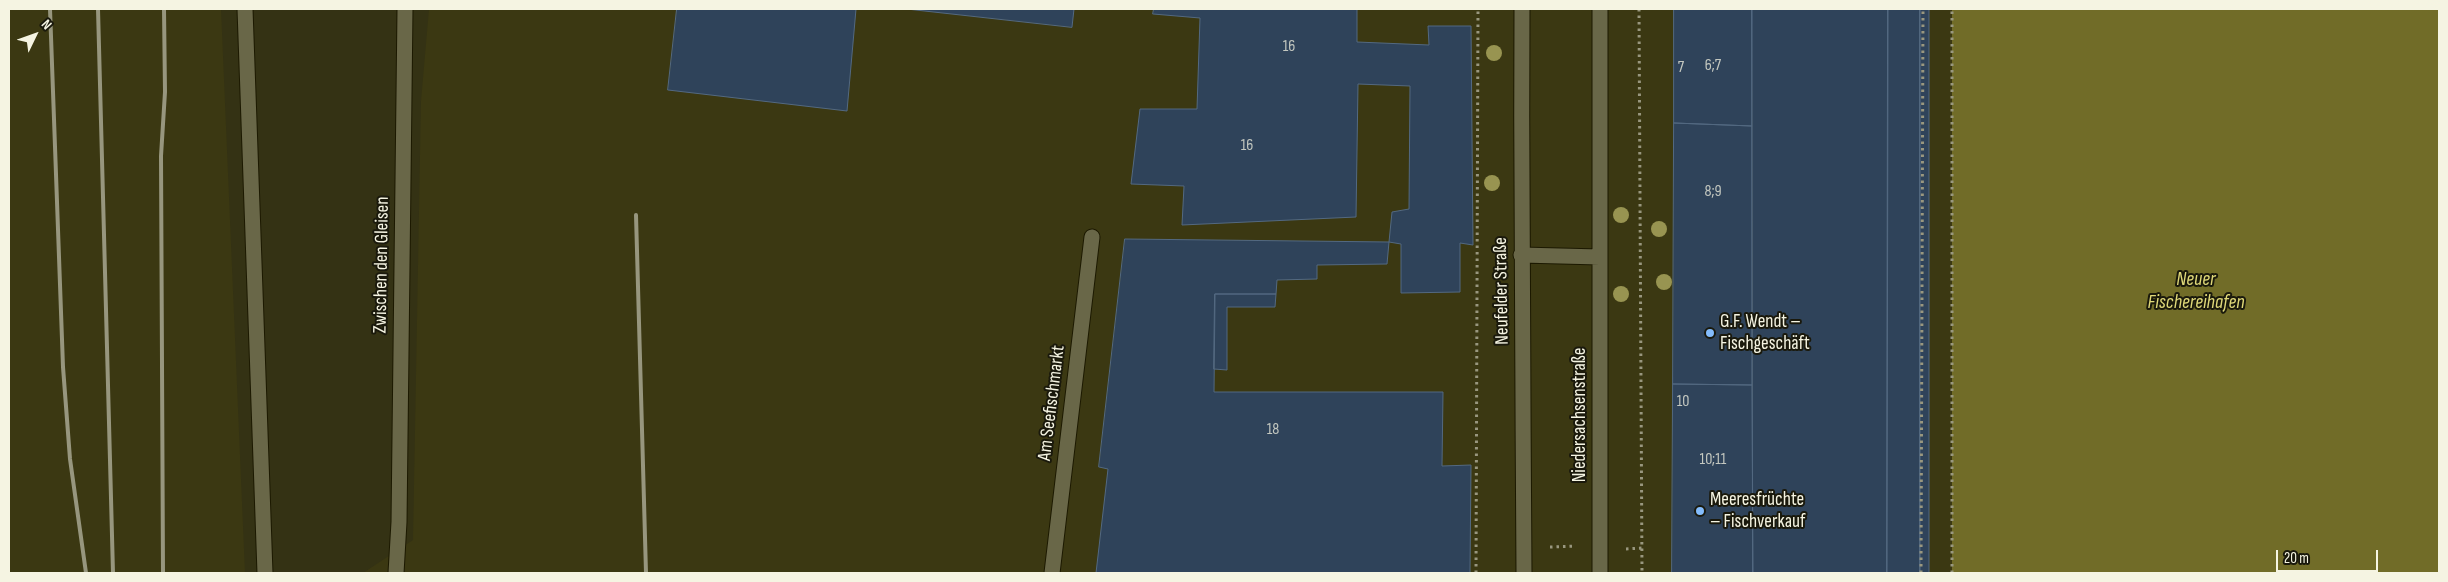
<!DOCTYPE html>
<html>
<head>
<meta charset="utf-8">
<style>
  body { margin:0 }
  #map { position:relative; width:2448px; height:582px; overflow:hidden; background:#343214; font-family:"Sofia Sans Condensed",sans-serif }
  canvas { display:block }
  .frame { position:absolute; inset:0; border:10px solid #f5f4e2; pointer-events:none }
  .north { position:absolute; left:10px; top:10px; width:50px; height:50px; -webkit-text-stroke:4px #1a190c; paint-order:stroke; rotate:48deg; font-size:14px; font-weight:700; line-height:20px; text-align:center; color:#f5f4e2 }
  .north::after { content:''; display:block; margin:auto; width:18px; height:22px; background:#f5f4e2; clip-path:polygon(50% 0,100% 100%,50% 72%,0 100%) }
  .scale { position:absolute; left:2276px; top:550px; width:102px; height:22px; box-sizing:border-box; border:2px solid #f5f4e2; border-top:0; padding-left:6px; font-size:15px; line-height:18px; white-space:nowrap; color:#f5f4e2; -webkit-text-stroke:4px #1a190c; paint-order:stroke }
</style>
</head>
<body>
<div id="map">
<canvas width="2448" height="582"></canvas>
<div class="frame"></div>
<div class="north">N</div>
<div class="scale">20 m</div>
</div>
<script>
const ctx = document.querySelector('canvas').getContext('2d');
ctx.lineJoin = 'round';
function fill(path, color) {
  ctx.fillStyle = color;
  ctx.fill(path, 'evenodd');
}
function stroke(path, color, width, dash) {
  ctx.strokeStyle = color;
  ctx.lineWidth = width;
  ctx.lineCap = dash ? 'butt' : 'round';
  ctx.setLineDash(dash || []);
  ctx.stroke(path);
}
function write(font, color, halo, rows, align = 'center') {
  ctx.font = font + ' "Sofia Sans Condensed",sans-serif';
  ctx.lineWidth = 4;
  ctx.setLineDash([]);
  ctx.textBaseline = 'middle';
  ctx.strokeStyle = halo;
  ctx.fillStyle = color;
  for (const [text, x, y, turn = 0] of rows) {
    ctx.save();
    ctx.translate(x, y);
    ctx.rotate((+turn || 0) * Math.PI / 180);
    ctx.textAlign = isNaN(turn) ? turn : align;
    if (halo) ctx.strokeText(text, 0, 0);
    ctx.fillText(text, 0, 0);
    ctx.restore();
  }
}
const built = new Path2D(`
  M9 9H221L245 573H9Z
  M429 9H1952V573H363L413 540 421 101Z`);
const water = new Path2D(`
  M1952 9H2439V573H1952Z`);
const building = new Path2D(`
  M677 9H856L847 111 668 90Z
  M907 9H1074L1072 27Z
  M1154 9H1357V42L1429 45 1428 26H1471L1473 245 1460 243V292L1401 293V244L1389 242 1392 212 1409 209 1410 86 1358 84 1356 217 1182 225 1184 186 1131 184 1140 109H1197L1200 18 1153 14Z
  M1674 9H1752V126L1674 123Z
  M1752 9H1888L1887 573H1753Z
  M1888 9H1920V573H1887Z
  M1920 9H1929V573H1920Z
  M1674 123 1752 126V385L1673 384Z
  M1125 239 1389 242 1387 264 1317 265V279L1277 280 1276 294H1215L1214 392H1443L1442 466 1471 465 1470 573H1096L1108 469 1099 467Z
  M1215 294H1276L1275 307H1227V370L1214 369Z
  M1673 384 1752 385 1753 573H1672Z`);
const path = new Path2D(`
  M1639 9 1642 573
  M1550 547 1576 546
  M1626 549 1642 548
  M1476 573 1478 9
  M1921 573 1923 9
  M1952 573V9`);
const minor = new Path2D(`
  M245 9 265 573
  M1522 9C1521 197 1523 385 1524 573
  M1521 255 1600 257
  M396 573 399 522 405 9
  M1052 573 1092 237
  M1600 573V9`);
const rail = new Path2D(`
  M50 9 63 367 70 459 86 573
  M98 9 113 573
  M636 215 646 573
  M163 573 161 156 165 92 164 9`);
const trees = [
  [1494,53],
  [1492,183],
  [1621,215],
  [1659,229],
  [1664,282],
  [1621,294]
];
const markers = [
  [1710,333,5,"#84bcfb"],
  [1700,511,5,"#84bcfb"]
];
const numberNames = [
  ["16",1289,47],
  ["6;7",1713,66],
  ["7",1681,68],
  ["16",1247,146],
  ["8;9",1713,192],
  ["10",1683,402],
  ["18",1273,430],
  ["10;11",1713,460]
];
const streetNames = [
  ["Zwischen den Gleisen",382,265,-89],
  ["Neufelder Straße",1502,291,-91],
  ["Am Seefischmarkt",1052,403,-83],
  ["Niedersachsenstraße",1580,415,-90]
];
const poiNames = [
  ["G.F. Wendt –",1720,322],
  ["Fischgeschäft",1720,344],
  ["Meeresfrüchte",1710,500],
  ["– Fischverkauf",1710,522]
];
const waterNames = [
  ["Neuer",2196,280],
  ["Fischereihafen",2196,303]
];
fill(built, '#3b3812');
fill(water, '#716c28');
fill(building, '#2f435a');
stroke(building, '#536981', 1);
stroke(minor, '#1c1900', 17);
stroke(path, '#99977f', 3, [2.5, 4]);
stroke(minor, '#696748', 15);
stroke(rail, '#97967e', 4);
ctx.fillStyle = '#989451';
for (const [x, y] of trees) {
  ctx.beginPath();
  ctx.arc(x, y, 8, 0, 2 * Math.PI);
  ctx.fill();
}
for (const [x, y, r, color] of markers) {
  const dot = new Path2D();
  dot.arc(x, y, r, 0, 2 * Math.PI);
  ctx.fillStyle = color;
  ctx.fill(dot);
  stroke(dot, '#1a190c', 2);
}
write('16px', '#c4c8c0', null, numberNames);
write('19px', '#f5f4e2', '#1a190c', streetNames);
write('19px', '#f5f4e2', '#1a190c', poiNames, 'left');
write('italic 20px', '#e0d979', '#1a190c', waterNames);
</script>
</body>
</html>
